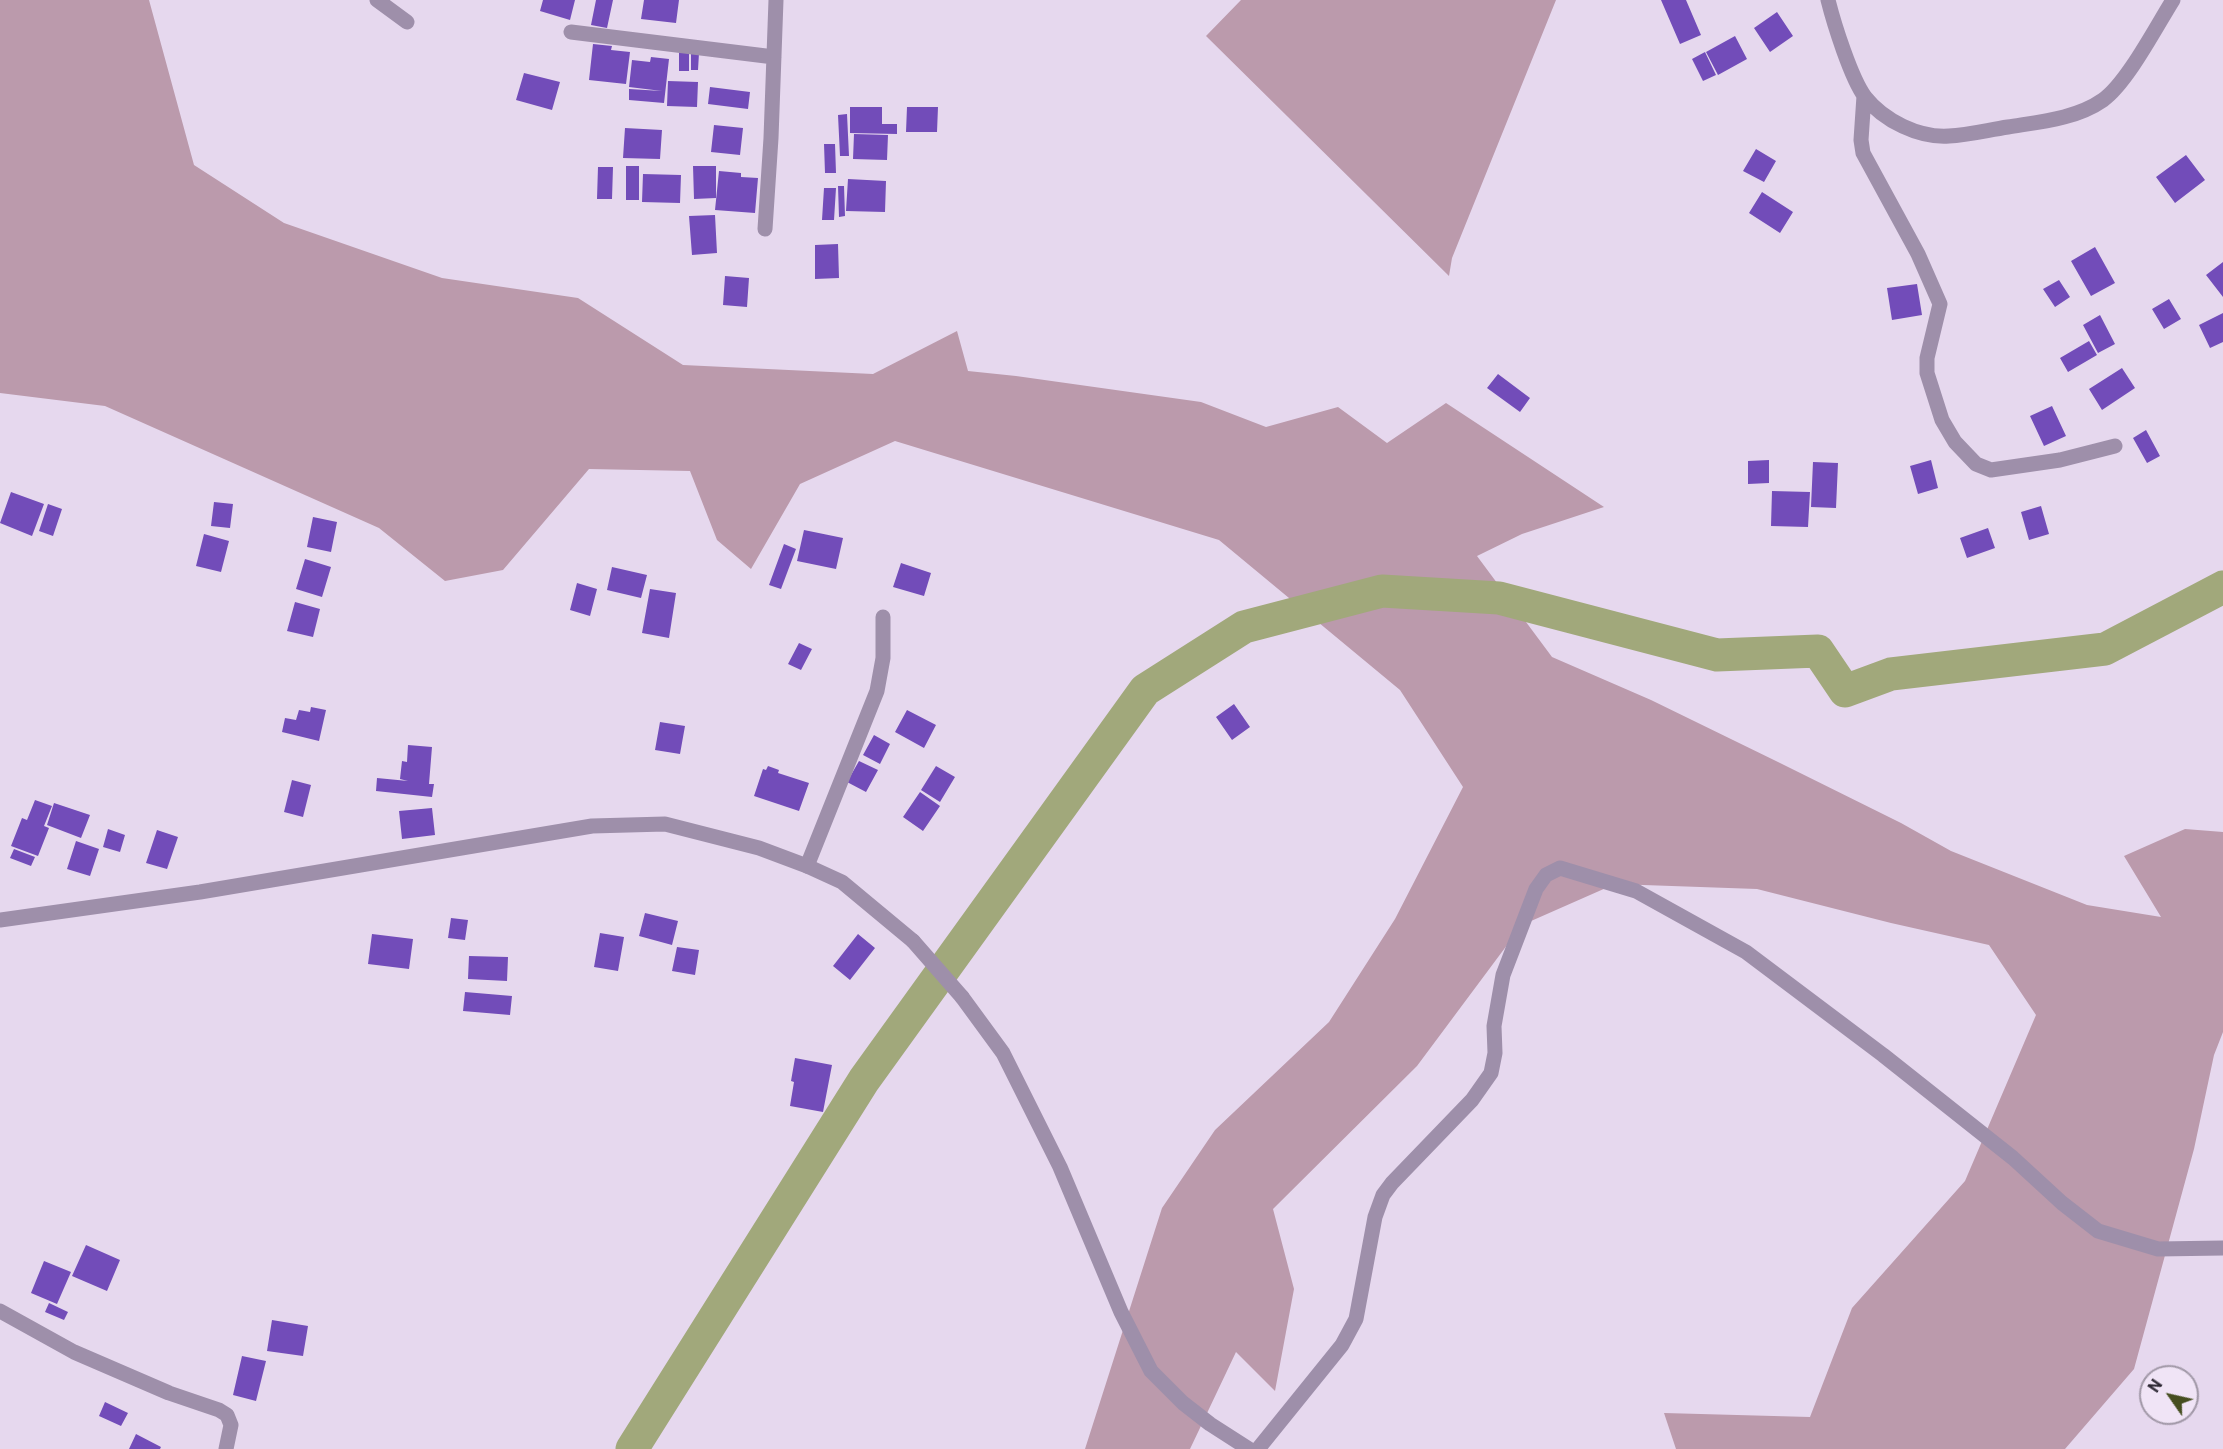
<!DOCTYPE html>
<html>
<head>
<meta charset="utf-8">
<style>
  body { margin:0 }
  #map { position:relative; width:2223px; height:1449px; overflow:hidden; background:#e6d8ee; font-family:Roboto,sans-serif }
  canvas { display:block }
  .north { position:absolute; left:2139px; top:1365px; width:60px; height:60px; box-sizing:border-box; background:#f0e4f6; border:2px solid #a198a7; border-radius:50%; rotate:304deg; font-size:16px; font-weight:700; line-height:24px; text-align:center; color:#2b2631 }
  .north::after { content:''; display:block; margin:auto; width:21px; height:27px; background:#464e20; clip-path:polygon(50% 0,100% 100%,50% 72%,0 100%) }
</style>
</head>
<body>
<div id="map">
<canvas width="2223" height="1449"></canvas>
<div class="north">N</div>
</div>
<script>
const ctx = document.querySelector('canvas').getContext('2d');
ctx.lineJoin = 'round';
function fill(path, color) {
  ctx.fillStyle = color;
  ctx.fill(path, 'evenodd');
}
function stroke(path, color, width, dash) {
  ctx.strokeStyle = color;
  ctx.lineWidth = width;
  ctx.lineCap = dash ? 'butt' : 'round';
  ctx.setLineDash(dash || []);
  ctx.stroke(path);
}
const green = new Path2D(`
  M0 0H149L194 165 284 223 442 278 578 298 683 365 873 374 957 331 968 371 1016 376 1201 402 1266 427 1338 407 1387 443 1446 403 1604 507 1522 534 1477 556 1552 657 1651 700 1778 762 1901 823 1951 851 2087 905 2161 917 2124 856 2185 829 2223 832V1032L2214 1055 2194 1149 2134 1369 2065 1449H1676L1664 1413 1810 1417 1852 1308 1965 1181 2036 1015 1989 945 1891 923 1757 889 1615 884 1522 925 1417 1066 1273 1209 1294 1289 1275 1391 1236 1352 1190 1449H1085L1162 1208 1215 1130 1329 1022 1395 919 1463 787 1400 690 1219 540 895 441 800 484 751 569 717 540 690 471 589 469 503 570 445 581 379 528 105 406 0 393Z
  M1241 0H1556L1452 258 1449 276 1206 36Z`);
const river = new Path2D(`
  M632 1449 864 1080 1145 690 1244 627 1382 591 1499 598 1717 655 1818 651 1845 691 1891 674 2105 649 2223 587`);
const building = new Path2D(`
  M543 0H575L570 20 540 11Z
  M596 0H613L607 28 591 25Z
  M644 0H679L676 23 641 19Z
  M1661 0H1686L1701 35 1680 44Z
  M1777 12 1793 36 1770 52 1754 28Z
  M1735 36 1747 59 1718 75 1706 52Z
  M593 44 612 46 611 50 630 52 626 84 589 80Z
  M679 52H689V71H679Z
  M1705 52 1716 75 1703 81 1692 59Z
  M691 53H699L698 70H691Z
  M651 57 669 59 664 103 629 100V89L662 91 629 87 632 60 650 62Z
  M524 73 560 82 552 110 516 100Z
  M668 81 698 82 697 107 667 106Z
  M710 87 750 92 748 109 708 104Z
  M850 107H882V124H897V134L850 133Z
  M907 107H938L937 132H906Z
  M847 114 849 156H840L838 115Z
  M714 125 743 128 740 155 711 152Z
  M625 128 662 130 660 159 623 158Z
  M854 134 888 135 887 160 853 159Z
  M824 144H835L836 173H825Z
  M1756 149 1776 161 1764 182 1743 171Z
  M2186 155 2205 180 2175 203 2156 177Z
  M626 166H639V200H626Z
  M693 166H716V198L694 199Z
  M598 167H613L612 199H597Z
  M719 171 741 173V177L758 178 755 213 715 210Z
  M643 174 681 175 680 203 642 202Z
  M848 179 886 181 885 212 846 211Z
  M838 186H844L845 216 839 217Z
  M824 188H836L834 220H822Z
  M1762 192 1793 212 1780 233 1749 213Z
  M715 215 717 253 692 255 689 216Z
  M838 244 839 278 815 279V245Z
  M2095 247 2115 283 2091 296 2071 261Z
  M2223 262V297L2206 275Z
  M725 276 749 278 747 307 723 305Z
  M2059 280 2070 297 2055 307 2043 289Z
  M1917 284 1922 315 1892 320 1887 288Z
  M2169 299 2181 319 2164 329 2152 309Z
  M2223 313V342L2210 348 2199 325Z
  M2100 315 2115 344 2098 353 2083 325Z
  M2089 341 2097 355 2068 372 2060 358Z
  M2122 368 2135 388 2102 410 2089 389Z
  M1498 374 1530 398 1520 412 1487 388Z
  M2052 406 2066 436 2044 446 2030 416Z
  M2146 430 2160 456 2147 463 2133 438Z
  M1769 460V483L1748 484V461Z
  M1931 460 1938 488 1918 494 1910 466Z
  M1813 462 1838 463 1836 508 1811 507Z
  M1772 491 1810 492 1808 527 1771 526Z
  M11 492 44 504 32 536 0 523Z
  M214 502 233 504 230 528 211 526Z
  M48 504 62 509 53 536 39 531Z
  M2041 506 2049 534 2029 540 2021 512Z
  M313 517 337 522 331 552 307 547Z
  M1988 528 1995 548 1967 558 1960 538Z
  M804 530 843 538 836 569 797 561Z
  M204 534 229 541 221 572 196 566Z
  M784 544 796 549 781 589 769 585Z
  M305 559 331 567 322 597 296 589Z
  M901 563 931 573 924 596 893 587Z
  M612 567 647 575 641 598 607 590Z
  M577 583 597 589 590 616 570 610Z
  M650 589 676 593 669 638 642 633Z
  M295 602 320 609 313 637 287 631Z
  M799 643 812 649 801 670 788 664Z
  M1234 704 1250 727 1232 740 1216 717Z
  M311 707 326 710 319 741 282 732 285 718 296 720 299 710 310 712Z
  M907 710 936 725 924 748 895 732Z
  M660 722 685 726 680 754 655 750Z
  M874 735 890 744 880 764 863 755Z
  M408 745 432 747 429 784H434L432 797 376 791 377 778 408 781 400 779 402 761 407 762Z
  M859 761 878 770 866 792 847 782Z
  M768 766 779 770 778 773 809 783 799 811 754 796 763 769 766 770Z
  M936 766 955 777 940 802 921 790Z
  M292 780 311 785 303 817 284 812Z
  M920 792 940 806 923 831 903 817Z
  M35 800 52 806 44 826 49 828 38 856 11 846 22 818 27 820Z
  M54 803 90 815 81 838 47 825Z
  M432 808 435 835 402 839 399 811Z
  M108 829 125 835 120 852 103 847Z
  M157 830 178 837 167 869 146 863Z
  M76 841 99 849 90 876 67 869Z
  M14 849 35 857 31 866 10 858Z
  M645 913 678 921 672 945 639 936Z
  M451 918 468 920 465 940 448 938Z
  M600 933 624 937 618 971 594 967Z
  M372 934 413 939 409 969 368 964Z
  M858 934 875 948 850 980 833 966Z
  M677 947 699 950 695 975 672 971Z
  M469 956 508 957 507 981 468 979Z
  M465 992 512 996 510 1015 463 1011Z
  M795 1058 832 1065 823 1112 790 1106 794 1082 791 1081Z
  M86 1245 120 1260 107 1291 72 1276Z
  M44 1261 71 1272 57 1304 31 1293Z
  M49 1303 68 1312 64 1320 45 1312Z
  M272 1320 308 1326 303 1356 267 1351Z
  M242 1356 266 1361 256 1401 233 1395Z
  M105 1402 128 1413 121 1426 99 1416Z
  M136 1434 161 1447 160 1449H129Z`);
const minor = new Path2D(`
  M377 0 407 22
  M1828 0C1834 24 1851 78 1865 97 1884 121 1919 138 1949 136 1968 135 1988 130 2008 127 2039 122 2076 119 2103 100 2127 83 2156 27 2173 0
  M571 32 774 57
  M1864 96 1861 140 1863 153 1918 254 1940 304 1927 358V373L1942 420 1955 442 1976 464 1991 470 2060 460 2115 446
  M765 229 771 138 776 0
  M807 866 877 691 883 658V617
  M913 941 962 997
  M0 1311 74 1352 169 1393 219 1410 227 1415 231 1425 226 1449
  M1258 1449 1342 1345 1356 1319 1375 1217 1383 1195 1392 1183 1472 1100 1491 1073 1495 1053 1494 1026 1503 975 1536 889 1546 875 1560 868 1636 891 1746 952 1883 1055 2013 1158 2062 1203 2098 1231 2158 1249 2223 1248`);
const tertiary = new Path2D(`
  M0 920 200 892 592 826 665 824 759 848 807 866 842 882 913 941
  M962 997 1003 1053 1060 1167 1121 1312 1151 1371 1183 1403 1210 1424 1249 1449`);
fill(green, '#bb9aac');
stroke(river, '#a1a87b', 33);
fill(building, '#724cb9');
stroke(minor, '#9e8faa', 15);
stroke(tertiary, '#9e8faa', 15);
</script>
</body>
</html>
